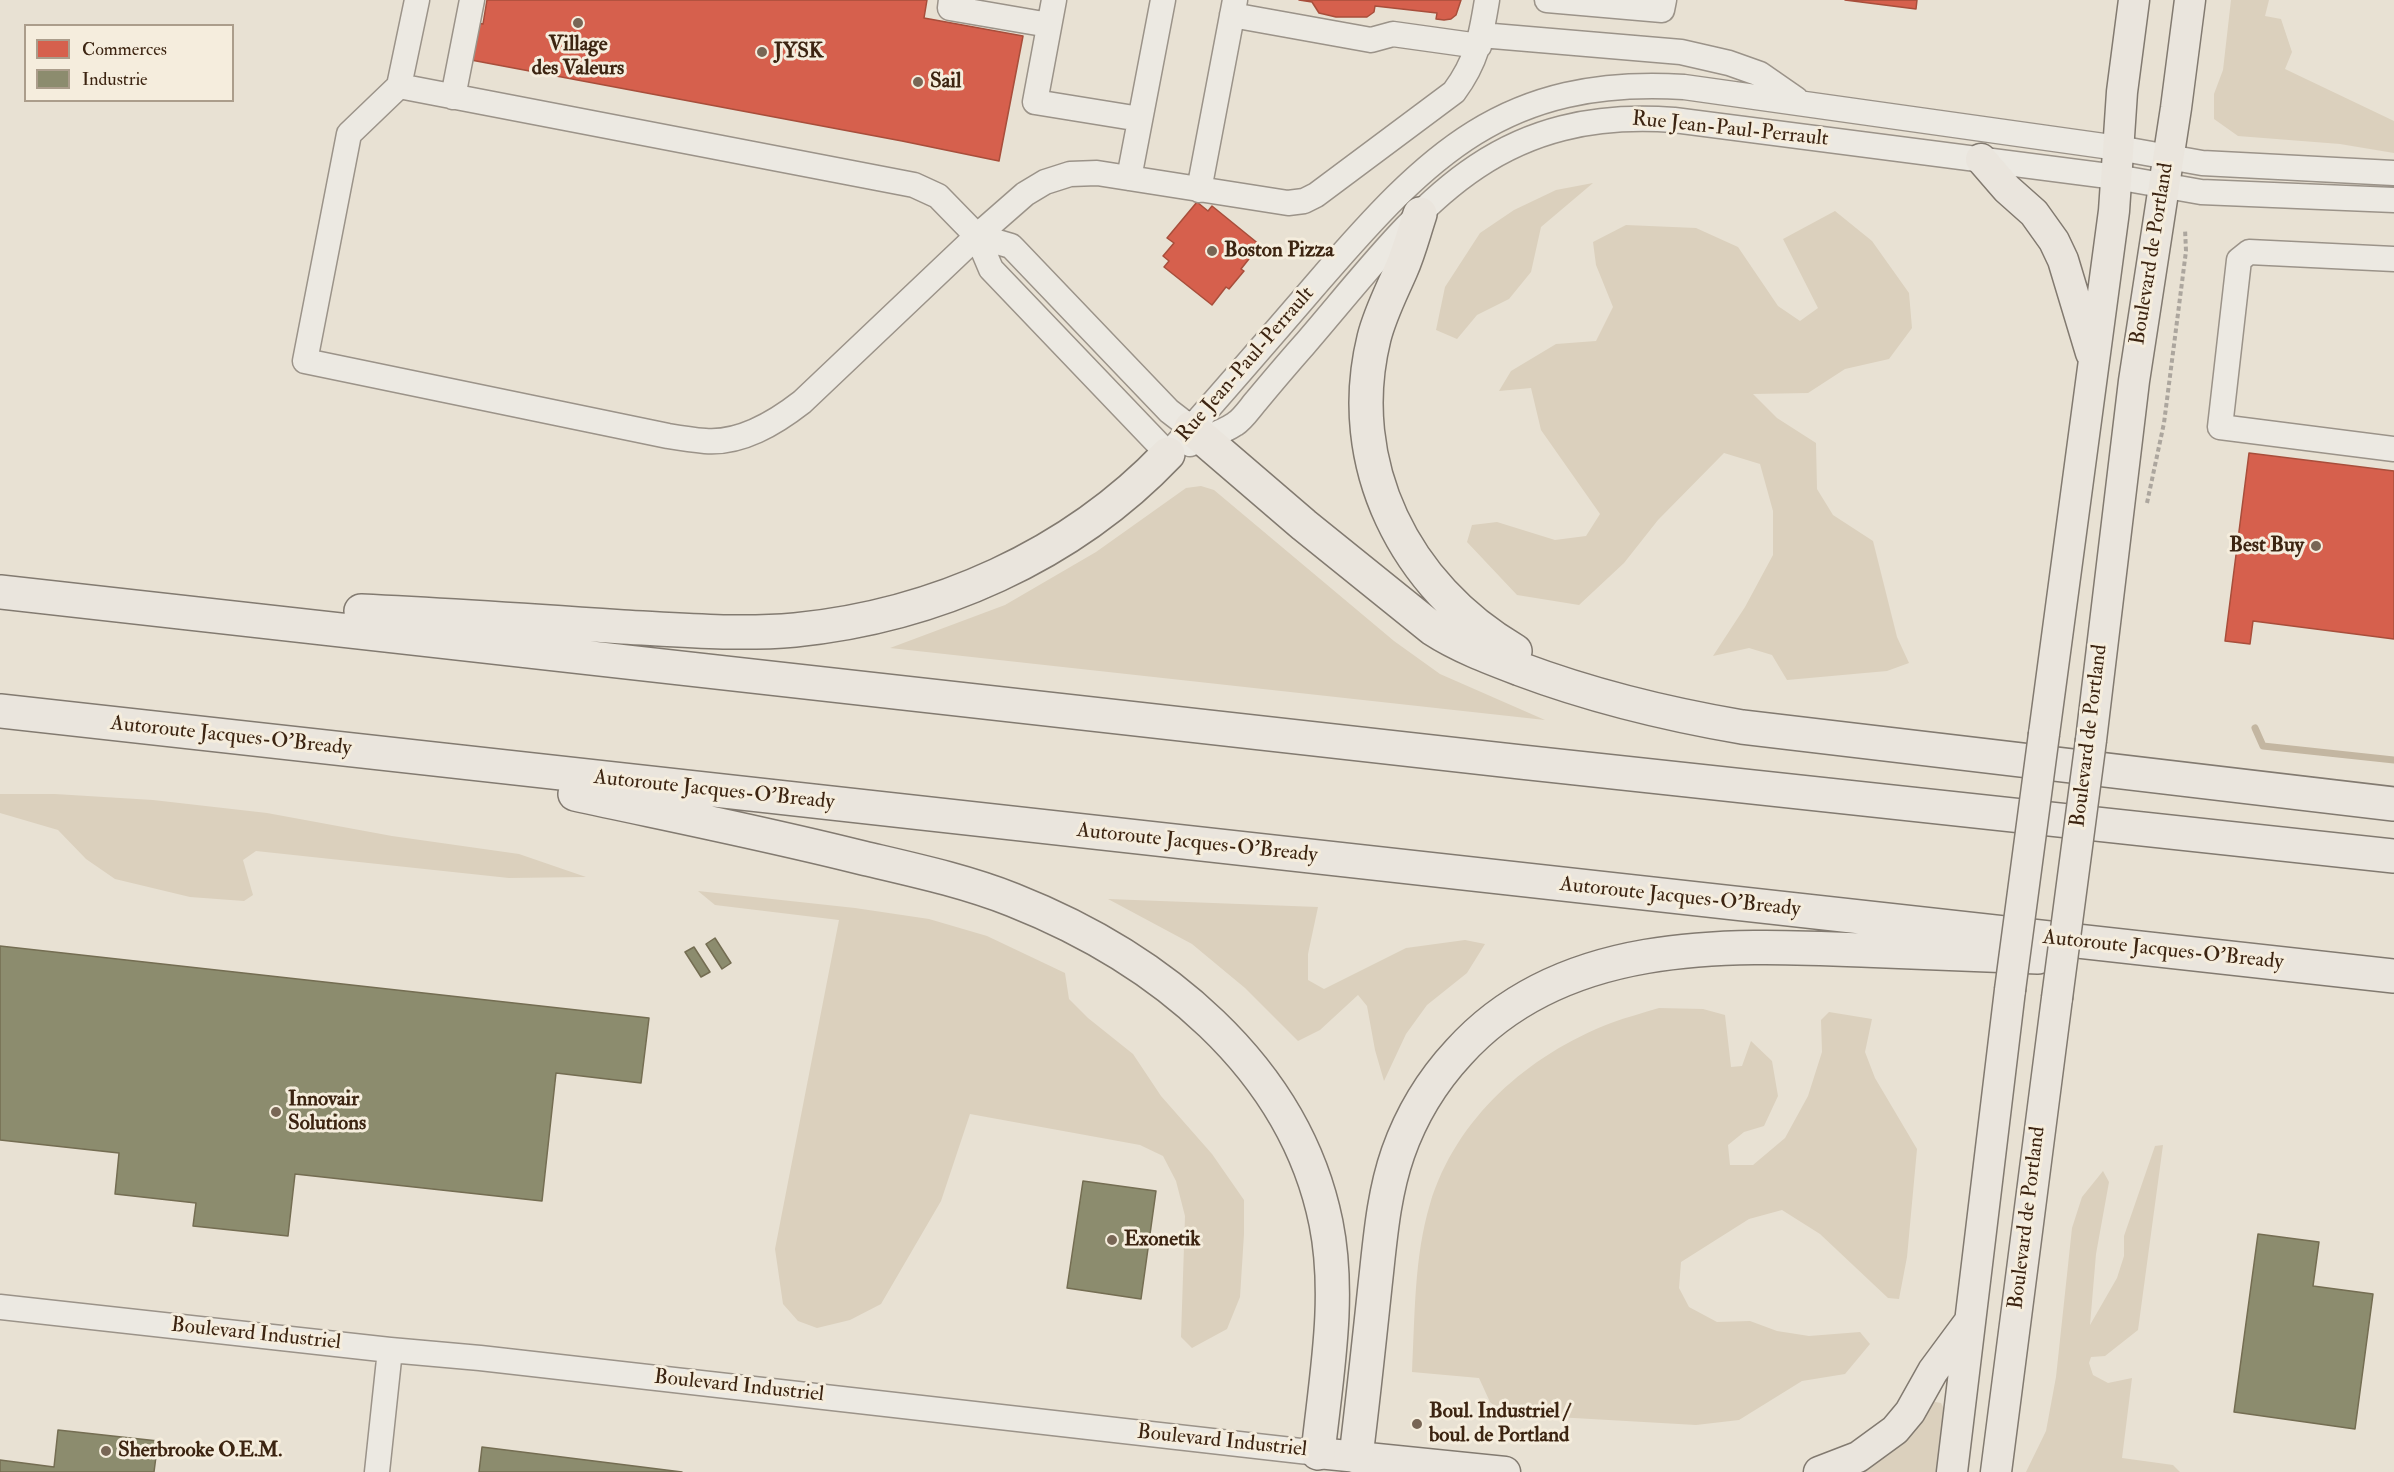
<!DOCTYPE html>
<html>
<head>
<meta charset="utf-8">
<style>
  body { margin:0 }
  #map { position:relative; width:2394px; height:1472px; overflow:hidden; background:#e8e1d3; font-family:"IM FELL Double Pica",serif }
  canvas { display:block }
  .legend { position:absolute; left:24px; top:24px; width:210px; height:78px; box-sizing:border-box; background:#f5eddd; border:2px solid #ab9d8b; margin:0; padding:8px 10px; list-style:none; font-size:18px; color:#3c2411 }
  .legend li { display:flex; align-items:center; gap:12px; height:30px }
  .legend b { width:30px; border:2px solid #ab9d8b }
</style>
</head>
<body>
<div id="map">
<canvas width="2394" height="1472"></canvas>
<ul class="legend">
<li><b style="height:16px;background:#d6604d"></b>Commerces</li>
<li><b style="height:16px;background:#8c8c6e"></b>Industrie</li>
</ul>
</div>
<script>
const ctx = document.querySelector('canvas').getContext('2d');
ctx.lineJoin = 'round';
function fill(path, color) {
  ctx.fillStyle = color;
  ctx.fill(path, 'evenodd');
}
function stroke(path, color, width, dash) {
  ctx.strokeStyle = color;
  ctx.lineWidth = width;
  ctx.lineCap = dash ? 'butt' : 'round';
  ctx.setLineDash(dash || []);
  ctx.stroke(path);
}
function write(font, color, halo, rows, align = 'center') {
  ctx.font = font + ' "IM FELL Double Pica",serif';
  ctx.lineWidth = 6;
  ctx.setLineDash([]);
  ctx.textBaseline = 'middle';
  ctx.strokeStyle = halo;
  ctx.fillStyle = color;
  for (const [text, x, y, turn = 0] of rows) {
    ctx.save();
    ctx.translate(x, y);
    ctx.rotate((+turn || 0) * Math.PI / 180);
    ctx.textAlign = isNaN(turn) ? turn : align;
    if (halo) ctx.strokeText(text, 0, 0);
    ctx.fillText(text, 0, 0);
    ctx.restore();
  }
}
const green = new Path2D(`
  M2231 0H2269L2265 16 2281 19 2292 52 2285 69 2394 121V153L2340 144 2238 136 2214 119V94L2223 70Z
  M1593 183 1541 227 1531 272 1509 299 1477 315 1457 339 1436 330 1445 287 1480 233 1514 210 1556 190Z
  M1835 211 1872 241 1909 293 1912 328 1889 359 1845 369 1808 393 1753 394 1777 418 1816 443 1817 489 1833 515 1873 541 1897 637 1909 663 1887 671 1787 680 1772 655 1749 648 1713 656 1745 607 1773 555V511L1760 464 1724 453 1658 520 1624 563 1579 605 1517 595 1467 542 1472 525 1497 522 1555 540 1586 536 1600 514 1541 430 1531 388 1499 391 1511 371 1556 344 1596 341 1613 307 1596 265 1593 242 1626 225 1696 228 1738 247 1778 306 1800 321 1818 308 1783 239Z
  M1201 486 1214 490 1394 641 1440 674 1545 720 890 648 1005 605 1096 552 1186 488Z
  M0 794H55L153 800 267 813 392 836 519 854 586 877 509 878 256 851 243 860 253 895 244 901 190 897 115 879 86 859 58 830 0 813Z
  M698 891 855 908 929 919 987 936 1065 973 1069 999 1088 1018 1133 1054 1161 1096 1212 1154 1244 1200V1234L1240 1297 1227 1329 1192 1348 1181 1337 1185 1216 1176 1181 1163 1156 1140 1145 970 1114 941 1201 881 1304 850 1320 817 1328 798 1321 783 1304 775 1249 839 920 715 905Z
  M1108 899 1318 907 1308 954V980L1324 989 1406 948 1465 940 1485 944 1467 973 1427 1005 1406 1034 1384 1081 1375 1050 1367 1006 1358 995 1320 1030 1298 1041 1245 988 1192 944Z
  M1659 1008 1703 1009 1725 1015 1731 1067 1742 1066 1751 1041 1772 1061 1778 1096 1764 1126 1744 1132 1728 1145 1730 1165H1753L1785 1138 1808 1096 1822 1052 1821 1020 1829 1012 1872 1019 1865 1052 1875 1078 1917 1149 1907 1257 1899 1299 1888 1298 1820 1234 1782 1210 1749 1219 1681 1262 1679 1288 1689 1307 1717 1322 1750 1321 1777 1331 1809 1336 1860 1332 1870 1344 1845 1374 1802 1381 1739 1420 1696 1425 1504 1414 1490 1402 1479 1378 1412 1372C1415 1316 1414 1257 1430 1204 1456 1118 1528 1055 1611 1023 1627 1017 1643 1013 1659 1008Z
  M2163 1145 2138 1330 2105 1356 2091 1357 2089 1363 2093 1375 2108 1383 2132 1378 2122 1458 2173 1465 2180 1472H2026L2046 1431 2056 1377 2072 1228 2082 1197 2103 1171 2109 1182 2096 1254 2090 1325 2117 1278 2124 1256V1236L2155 1146Z
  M1930 1401 1941 1403 1945 1411 1938 1472H1850Z`);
const shops = new Path2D(`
  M487 0H927L924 18 1023 36 999 161 902 141 455 57 462 20 483 24Z
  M1299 0H1461L1456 15 1451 19 1444 20 1436 19 1437 13 1375 6 1374 12 1367 17H1336L1319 13 1312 2Z
  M1845 0H1917L1916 9Z
  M1197 202 1208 211 1212 206 1260 245 1241 269 1244 271 1229 289 1226 287 1212 305 1164 267 1169 261 1163 256 1174 243 1167 238Z
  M2249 453 2394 471V639L2253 621 2250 644 2225 641Z`);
const industry = new Path2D(`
  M715 938 731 963 722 969 706 944Z
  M0 946 649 1018 641 1083 556 1073 542 1201 295 1174 288 1236 193 1226 196 1203 115 1194 119 1153 0 1140Z
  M694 947 710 972 701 977 685 952Z
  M1083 1181 1156 1191 1141 1299 1067 1288Z
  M2258 1234 2319 1242 2313 1286 2373 1294 2355 1429 2234 1412Z
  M58 1430 158 1441 154 1472H0V1460L54 1467Z
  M482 1447 682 1472H479Z`);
const stream = new Path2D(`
  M2255 728 2263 746 2394 760`);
const path = new Path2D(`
  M2147 503 2164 423 2186 251 2185 229`);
const minor = new Path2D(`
  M951 0 950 8 1049 25
  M1054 0 1035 102 1140 119
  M1547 0 1662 10 1664 0
  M1232 15 1371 40 1393 34 1479 46
  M1481 35 1681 52 1729 63 1760 74 1796 99
  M399 86 417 0
  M453 97 472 0
  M1129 178 1163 0
  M1199 190 1235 0
  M977 236 1011 246 1014 249 1169 411 1191 428
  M2394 259 2249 252 2239 260 2220 427 2394 449
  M1190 444C1204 438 1222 433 1235 424 1243 419 1250 408 1257 400 1272 382 1288 363 1304 345 1415 216 1484 106 1674 120L2116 177 2201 192 2394 200
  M1168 454 991 269 977 236 938 196 914 185 399 86 349 134 305 361 668 436C680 438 693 440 705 441 741 444 775 423 802 402L977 236 1025 194 1045 182 1070 174 1097 173 1288 203 1304 201 1316 195 1454 92C1477 61 1481 37 1487 0
  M1168 454C1219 397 1268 340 1318 282 1428 155 1504 76 1684 87L2118 148 2202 163 2394 173
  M0 1307 390 1350 480 1358 1318 1453
  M377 1472 390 1350`);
const major = new Path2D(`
  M1981 159 2007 189 2034 213 2054 241 2063 260 2091 353
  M2044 734 2114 211 2122 92 2134 0
  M2091 740 2134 381 2176 108 2190 0
  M1318 1453 1505 1472
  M1819 1472 1858 1457 1895 1430 1910 1412 1933 1371 1970 1321
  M1952 1472 2010 990
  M1996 1472 2057 998`);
const highway = new Path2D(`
  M1420 214C1414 232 1409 252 1401 270 1391 293 1380 314 1374 338 1343 464 1405 587 1515 651
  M1191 428 1304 525 1433 629C1459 646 1491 658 1520 669 1592 696 1666 714 1742 727L2394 804
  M0 592 1521 762 2394 856
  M361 611C449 615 536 621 623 627 680 630 738 635 795 630 935 616 1071 556 1168 454
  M0 711 2394 976
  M575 794C672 815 768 834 863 858 914 870 965 881 1013 900 1157 957 1294 1065 1326 1223 1341 1298 1326 1377 1318 1453
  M1356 1456C1363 1400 1369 1343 1375 1286 1380 1242 1383 1196 1398 1153 1411 1116 1432 1081 1459 1052 1561 939 1722 944 1862 950 1921 952 1980 955 2038 957`);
const majorBridge = new Path2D(`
  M2010 990 2044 734
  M2057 998 2091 740`);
const markers = [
  [578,23,6,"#786655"],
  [762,52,6,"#786655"],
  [918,82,6,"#786655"],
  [1212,251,6,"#786655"],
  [2316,546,6,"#786655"],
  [276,1112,6,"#786655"],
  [1112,1240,6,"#786655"],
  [1417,1424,6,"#786655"],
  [106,1451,6,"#786655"]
];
const poiNames = [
  ["Village",578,45,"center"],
  ["des Valeurs",578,69,"center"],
  ["JYSK",774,52],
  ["Sail",930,82],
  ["Boston Pizza",1224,251],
  ["Best Buy",2304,546,"right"],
  ["Innovair",288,1100],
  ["Solutions",288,1124],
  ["Exonetik",1124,1240],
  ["Boul. Industriel /",1429,1412],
  ["boul. de Portland",1429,1436],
  ["Sherbrooke O.E.M.",118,1451]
];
const streetNames = [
  ["Rue Jean-Paul-Perrault",1730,130,6],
  ["Boulevard de Portland",2153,254,-81],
  ["Rue Jean-Paul-Perrault",1246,365,-49],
  ["Boulevard de Portland",2090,736,-83],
  ["Autoroute Jacques-O'Bready",231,737,6],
  ["Autoroute Jacques-O'Bready",714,791,6],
  ["Autoroute Jacques-O'Bready",1197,844,6],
  ["Autoroute Jacques-O'Bready",1680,898,6],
  ["Autoroute Jacques-O'Bready",2163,951,6],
  ["Boulevard de Portland",2028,1218,-83],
  ["Boulevard Industriel",256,1335,6],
  ["Boulevard Industriel",739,1387,6],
  ["Boulevard Industriel",1222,1442,6]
];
fill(green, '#dbd0bd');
fill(shops, '#d6604d');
stroke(shops, '#a84e3b', 1.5);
fill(industry, '#8c8c6e');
stroke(industry, '#746d52', 1.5);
stroke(stream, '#c3b6a1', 7);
stroke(minor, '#9b9389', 27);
stroke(major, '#827a70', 33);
stroke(highway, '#827a70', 36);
stroke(path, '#aca69e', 4, [4.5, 3]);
stroke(minor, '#ece9e2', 24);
stroke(major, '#eae5dd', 30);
stroke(highway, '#eae5dd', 33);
stroke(majorBridge, '#827a70', 33, []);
stroke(majorBridge, '#eae5dd', 30);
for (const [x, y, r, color] of markers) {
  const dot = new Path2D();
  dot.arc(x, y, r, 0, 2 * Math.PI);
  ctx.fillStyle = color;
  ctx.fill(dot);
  stroke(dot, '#f5eddd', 2);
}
write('bold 21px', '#3c2411', '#f5eddd', poiNames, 'left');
write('21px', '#3c2411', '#f5eddd', streetNames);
</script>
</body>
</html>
